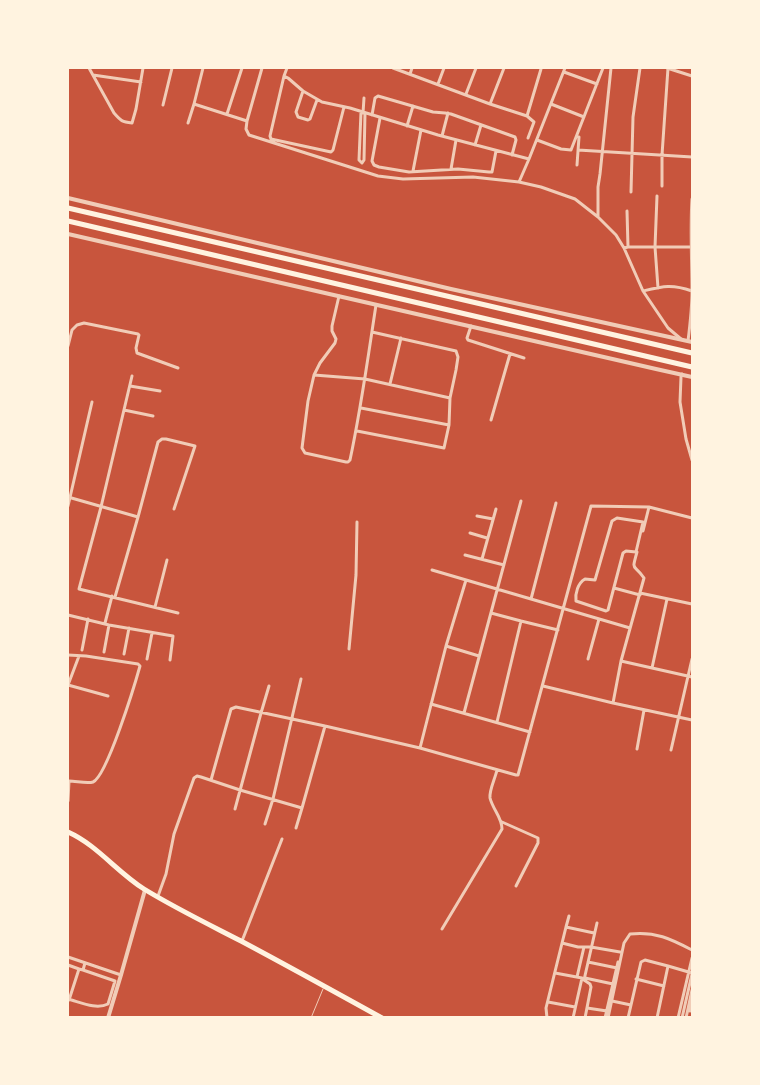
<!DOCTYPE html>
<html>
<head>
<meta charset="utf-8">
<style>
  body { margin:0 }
  #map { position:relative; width:760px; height:1085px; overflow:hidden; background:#c8553d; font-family:"Golos Text",sans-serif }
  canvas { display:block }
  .frame { position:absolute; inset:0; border:69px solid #fff3e0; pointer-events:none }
</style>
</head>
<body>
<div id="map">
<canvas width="760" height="1085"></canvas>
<div class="frame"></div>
</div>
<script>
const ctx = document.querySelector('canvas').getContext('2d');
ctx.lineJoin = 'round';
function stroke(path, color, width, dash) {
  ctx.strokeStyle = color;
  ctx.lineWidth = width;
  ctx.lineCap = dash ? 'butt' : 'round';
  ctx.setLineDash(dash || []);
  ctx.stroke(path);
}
const service = new Path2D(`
  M311 1018 323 989`);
const minor = new Path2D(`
  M89 68 114 113C121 121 122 122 132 123L136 109 143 68
  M203 68 194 104 247 121
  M262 68 247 121 246 129 249 135 378 176 403 179 473 177 519 182 541 187 575 199 598 217 616 235 624 248 643 291 668 328 681 339
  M287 68 284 76 288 78 303 91 322 102 350 108 438 135 529 159 519 182
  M393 68 490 104 527 116 534 122 528 138
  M667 68 692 76
  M564 72 597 84
  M410 74 412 68
  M93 75 141 82
  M284 76 270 136 271 139 331 152 333 150 344 107
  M438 84 444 68
  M303 91 296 112 298 117 308 120 310 119 317 100
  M466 94 476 68
  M490 104 504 68
  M551 104 584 117
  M163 105 172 68
  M361 112 359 160 362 163 364 160 365 113
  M363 113 364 98
  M227 114 242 68
  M372 115 375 98 378 96 433 112 445 113 451 114 515 137 516 140 512 155
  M527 116 541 69
  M380 118 372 161 374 165 379 167 409 172 458 169 489 172H492L496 151
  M188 123 194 104
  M407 126 413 106
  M442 136 448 113
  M537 140 561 149 571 150 603 68
  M475 145 481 125
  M578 150 692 157
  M529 159 565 68
  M577 165 579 137
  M451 169 456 140
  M413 171 421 130
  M662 186V155L668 68
  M631 192 633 117 640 68
  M657 196 655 247 658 288
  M627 211 628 247
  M598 216V187L600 174 611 68
  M624 248 628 247H691
  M643 291C664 286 672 284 692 291
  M376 305C368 357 361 409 350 460L348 462H346L305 453 302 448 308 401 314 375 365 379 450 398
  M471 326 467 338 468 340 524 358
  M688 341C690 325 692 308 692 291 692 260 690 230 692 199
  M68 346 72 330 77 325 84 323 138 334 139 335 136 348 137 353 178 368
  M682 374 681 377 680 402 686 439 692 460
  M314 375 320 363 335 343 336 339 332 331V326L339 296
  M132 376 101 507 79 589 178 613
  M390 384 401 338
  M130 386 160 391
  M361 408 449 425
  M124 410 153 416
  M491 420 510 354
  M357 431 444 448 449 425 450 398 456 370 458 357 456 351 372 332
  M68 497 138 517 115 597
  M68 506 92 402
  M477 516 493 519
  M138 517 158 442 162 439H166L195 446 174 509
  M617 518 643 522 636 552 626 551 623 553 608 610 606 611 576 601C575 593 578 583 585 579L595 580 612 521Z
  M643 531 649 507 692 518
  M470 533 487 538
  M465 555 504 565
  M482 559 496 509
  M432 570 630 628
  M466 580 446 646 479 656
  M614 588 640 595
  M640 593 692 604
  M531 599 556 503
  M155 607 167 560
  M491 613 521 621 497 722
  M68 615 109 625 173 636 170 660
  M521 621 558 630
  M105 623 112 596
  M349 649 356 575 357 522
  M82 650 88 619
  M104 652 109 625
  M124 654 129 628
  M68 655 86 656 138 664 140 666C135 684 107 776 93 782 87 784 76 781 69 781L68 801
  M79 656 68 685 108 696
  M147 659 152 633
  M588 659 599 619
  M621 661 692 677
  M652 668 667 599
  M543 686 613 703 692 720
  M613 703 621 661 644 578C634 563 631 573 637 552
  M431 704 530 732
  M464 713 521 501
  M325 726 420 748 516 775H518L591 506 649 507
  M420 748 446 646
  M637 749 644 710
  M671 750 692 659
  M235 809 261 713 269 686
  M502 822 538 838V843L516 886
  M265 824 273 799 301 679
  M296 828 302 808
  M158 896 166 874 174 834 194 778 197 776 201 777 240 790 302 808 325 726 236 707 231 709 211 780
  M566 927 569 916
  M442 929 502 829C502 817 493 810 490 798 489 790 495 779 497 770
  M242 941 282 839
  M562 943 578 947H591L620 952
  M68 957 121 975
  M588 962 617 968
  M68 965 79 969
  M555 973 582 978 573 1018
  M577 977 584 947
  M585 978 613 984
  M636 979 664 986
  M68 999C80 1002 96 1010 108 1004L115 981 83 970
  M69 1000 79 969 83 970 85 963
  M612 1001 631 1005
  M548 1002 575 1007
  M587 1008 607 1011
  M690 1011 692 1002
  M547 1018 546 1008 566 927 594 933
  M585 1018 591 987 590 984 584 980 597 923
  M605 1018 618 962
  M608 1018 624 943 630 934C655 931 671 939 692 950
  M628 1018 641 962 645 960 668 966
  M657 1018 668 966 692 973
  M678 1018 692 958
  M682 1018 692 974
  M686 1018 692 990`);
const tertiary = new Path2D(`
  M68 198 451 289 692 342
  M68 234 656 369 692 377
  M108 1018 121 975 145 890`);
const primary = new Path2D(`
  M68 832C97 845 117 872 144 889 175 908 208 924 241 941 288 966 335 992 382 1018`);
const trunk = new Path2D(`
  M68 208 692 353
  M68 221 692 367`);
stroke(service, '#f1ccb7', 1);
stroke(minor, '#f1ccb7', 3);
stroke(tertiary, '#f1ccb7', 4);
stroke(primary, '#fff3e0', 5);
stroke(trunk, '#fff3e0', 5);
</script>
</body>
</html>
